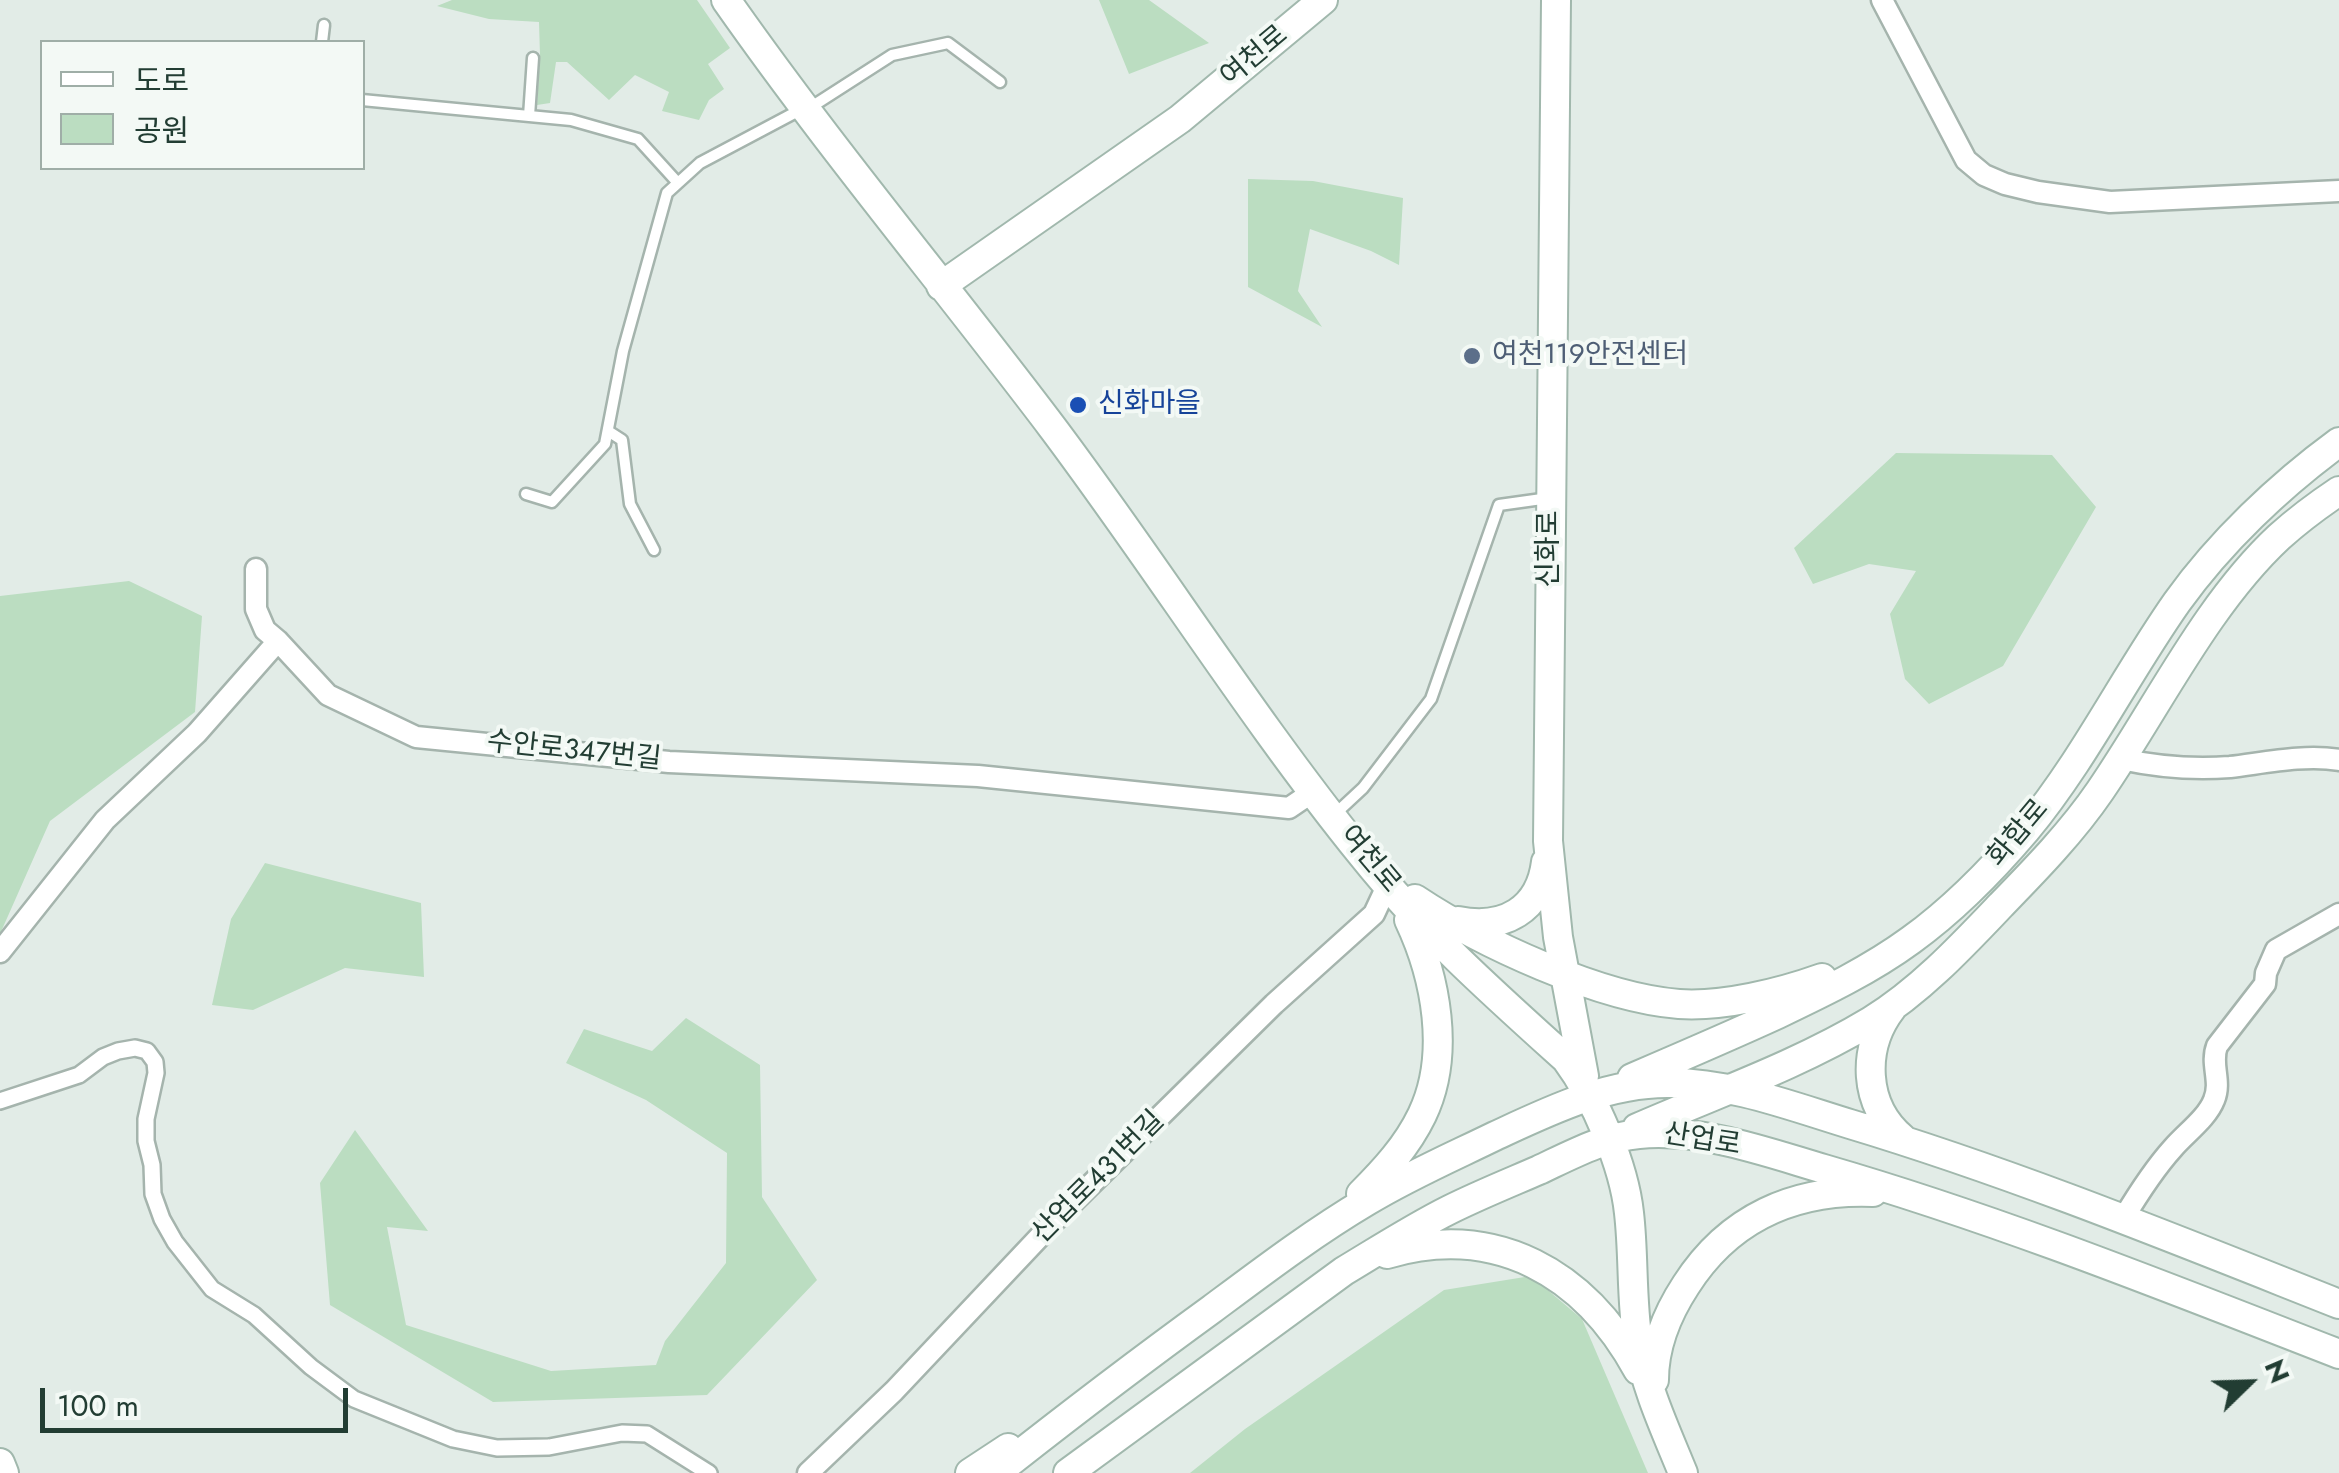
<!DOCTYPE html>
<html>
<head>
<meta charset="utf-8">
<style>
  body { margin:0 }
  #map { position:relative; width:2339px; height:1473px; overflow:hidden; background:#e2ece7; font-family:Jost,"Noto Sans KR",sans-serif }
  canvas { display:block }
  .legend { position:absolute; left:40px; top:40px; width:325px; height:130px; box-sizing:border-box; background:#f3f9f5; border:2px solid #9faea7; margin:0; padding:12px 18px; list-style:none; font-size:30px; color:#223d33 }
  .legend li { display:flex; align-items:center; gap:20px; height:50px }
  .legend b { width:50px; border:2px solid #9faea7 }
  .north { position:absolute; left:2199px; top:1333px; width:100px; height:100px; -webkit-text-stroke:8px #f3f9f5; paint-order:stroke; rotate:67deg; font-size:28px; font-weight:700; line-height:40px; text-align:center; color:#223d33 }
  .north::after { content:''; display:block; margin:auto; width:35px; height:45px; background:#223d33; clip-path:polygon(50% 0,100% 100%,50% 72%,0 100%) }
  .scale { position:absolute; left:40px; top:1388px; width:308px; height:45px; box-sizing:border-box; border:5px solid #223d33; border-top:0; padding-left:12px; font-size:30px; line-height:35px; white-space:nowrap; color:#223d33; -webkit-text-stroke:8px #f3f9f5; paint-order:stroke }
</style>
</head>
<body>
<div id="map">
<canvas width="2339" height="1473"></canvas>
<ul class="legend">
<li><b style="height:12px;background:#fff"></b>도로</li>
<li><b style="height:28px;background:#bbddc1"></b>공원</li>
</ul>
<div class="north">N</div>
<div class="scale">100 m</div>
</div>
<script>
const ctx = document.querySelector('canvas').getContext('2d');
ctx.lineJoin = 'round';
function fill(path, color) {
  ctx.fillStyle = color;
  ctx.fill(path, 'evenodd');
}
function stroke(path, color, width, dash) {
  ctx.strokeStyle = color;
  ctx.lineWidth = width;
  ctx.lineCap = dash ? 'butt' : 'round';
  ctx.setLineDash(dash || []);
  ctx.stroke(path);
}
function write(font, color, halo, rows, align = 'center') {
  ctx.font = font + ' Jost,"Noto Sans KR",sans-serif';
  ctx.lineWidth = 8;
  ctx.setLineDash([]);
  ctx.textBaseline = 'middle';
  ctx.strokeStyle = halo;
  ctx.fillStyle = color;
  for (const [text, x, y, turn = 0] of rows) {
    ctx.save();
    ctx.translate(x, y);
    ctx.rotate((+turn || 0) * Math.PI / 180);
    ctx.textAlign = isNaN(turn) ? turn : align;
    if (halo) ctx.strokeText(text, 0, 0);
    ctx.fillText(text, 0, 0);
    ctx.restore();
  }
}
const green = new Path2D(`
  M452 0H697L730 48 708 64 724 89 709 100 699 120 662 111 669 92 635 75 609 100 567 62H556L550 103 537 105 540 55 539 22 489 19 437 6Z
  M1099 0H1149L1209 43 1129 74Z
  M1248 179 1313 181 1403 198 1399 265 1371 251 1310 229 1298 291 1322 327 1248 287Z
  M1896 453 2052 455 2096 507 2003 666 1929 704 1905 679 1890 614 1916 571 1869 564 1813 584 1794 548Z
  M129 581 202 616 195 712 50 821 0 934V596Z
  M265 863 421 903 424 977 345 968 253 1010 212 1005 231 919Z
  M686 1018 760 1065 762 1197 817 1280 707 1395 493 1402 330 1305 320 1183 355 1130 428 1231 387 1227 406 1325 551 1371 656 1365 665 1341 726 1263 727 1153 646 1100 566 1063 584 1029 652 1051Z
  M1531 1276 1582 1319 1648 1473H1190L1245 1429 1444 1290Z`);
const service = new Path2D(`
  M322 42 324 25
  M362 100 571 120 638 139 678 183
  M808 109 892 55 948 43 1000 82
  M529 116 533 58
  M608 431 622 440 630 504 654 550
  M526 494 552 502 605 444 623 351 667 193 700 163 800 110
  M1334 815 1363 788 1431 699 1499 505 1549 498`);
const pedestrian = new Path2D(`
  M0 1101 79 1075 103 1057 118 1051 135 1048 147 1051 155 1062 156 1073 146 1119V1141L152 1165 153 1194 162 1219 175 1242 212 1289 254 1315 311 1367 354 1399 453 1439 497 1448 549 1447 622 1433 647 1434 709 1473`);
const minor = new Path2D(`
  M1882 0 1966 160 1984 175 2005 184 2038 192 2110 202 2339 191
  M256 569V609L265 630 278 641 328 695 416 737 669 762 978 776 1289 808 1314 791
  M2121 759C2158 767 2192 770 2230 767 2264 763 2305 754 2339 760
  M0 952 105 820 197 733 278 641
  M2123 1219C2138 1194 2154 1169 2173 1148 2186 1133 2207 1118 2214 1100 2222 1081 2210 1064 2217 1046L2265 984 2266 973 2276 950 2339 914
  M808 1473 894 1391 1063 1212 1274 1004 1374 914 1388 884`);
const secondary = new Path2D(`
  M726 0C829 147 944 284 1052 427 1158 568 1252 719 1363 856 1423 931 1495 995 1566 1059 1595 1098 1624 1165 1629 1213 1634 1256 1631 1300 1638 1343 1646 1389 1666 1431 1683 1473
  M1556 0 1548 841 1558 937 1584 1076
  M941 286 1180 119 1323 0
  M1415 899C1481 943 1600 998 1679 1004 1723 1007 1780 993 1822 978
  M1458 921C1504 930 1540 910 1546 862
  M1892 1008C1861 1048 1863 1106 1903 1139
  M1632 1078C1681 1057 1730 1036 1778 1014 1824 992 1870 970 1911 940 1954 909 1992 870 2026 830 2084 760 2125 676 2177 602 2220 542 2279 486 2339 442
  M1637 1128C1715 1094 1798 1065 1871 1021 1920 991 1962 946 2001 905 2036 869 2072 832 2100 791 2157 708 2206 605 2279 537 2298 520 2318 505 2339 491
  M1361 1194C1385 1170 1407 1146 1422 1115 1451 1055 1436 977 1409 920
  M1387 1254C1496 1222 1585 1273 1638 1370
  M1654 1380C1654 1345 1667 1314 1686 1285 1729 1218 1794 1189 1873 1192
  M0 1463 4 1473
  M970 1473 1008 1448
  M996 1473C1067 1417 1139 1362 1212 1309 1263 1271 1313 1233 1367 1201 1408 1176 1452 1157 1495 1136 1549 1111 1606 1083 1667 1083 1729 1082 1791 1106 1850 1124 2016 1174 2177 1240 2339 1304
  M1068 1473 1344 1271C1379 1250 1413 1228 1449 1210 1479 1195 1509 1183 1539 1170 1571 1155 1604 1137 1639 1134 1701 1128 1766 1152 1824 1169 2000 1220 2169 1288 2339 1354`);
const markers = [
  [1472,356,10,"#5c6f8a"],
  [1078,405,10,"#1a4fb4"]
];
const streetNames = [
  ["여천로",1255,57,-40],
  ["신화로",1550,549,-90],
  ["수안로347번길",574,752,6],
  ["화합로",2019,834,-50],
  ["여천로",1369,860,50],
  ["산업로",1702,1141,9],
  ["산업로431번길",1099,1178,-45]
];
const serviceNames = [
  ["여천119안전센터",1492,356]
];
const transitNames = [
  ["신화마을",1098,405]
];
fill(green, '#bbddc1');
stroke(service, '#a5b4ad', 15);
stroke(pedestrian, '#a5b4ad', 20);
stroke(minor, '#a5b4ad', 25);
stroke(secondary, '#a1b8ad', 32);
stroke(service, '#fff', 10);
stroke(pedestrian, '#fff', 15);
stroke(minor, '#fff', 20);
stroke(secondary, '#fff', 28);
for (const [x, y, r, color] of markers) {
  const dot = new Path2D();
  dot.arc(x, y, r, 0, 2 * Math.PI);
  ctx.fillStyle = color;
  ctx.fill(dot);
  stroke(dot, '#f3f9f5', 4);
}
write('28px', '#223d33', '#f3f9f5', streetNames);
write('28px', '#4e5e75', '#f3f9f5', serviceNames, 'left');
write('28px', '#164399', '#f3f9f5', transitNames, 'left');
</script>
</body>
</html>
